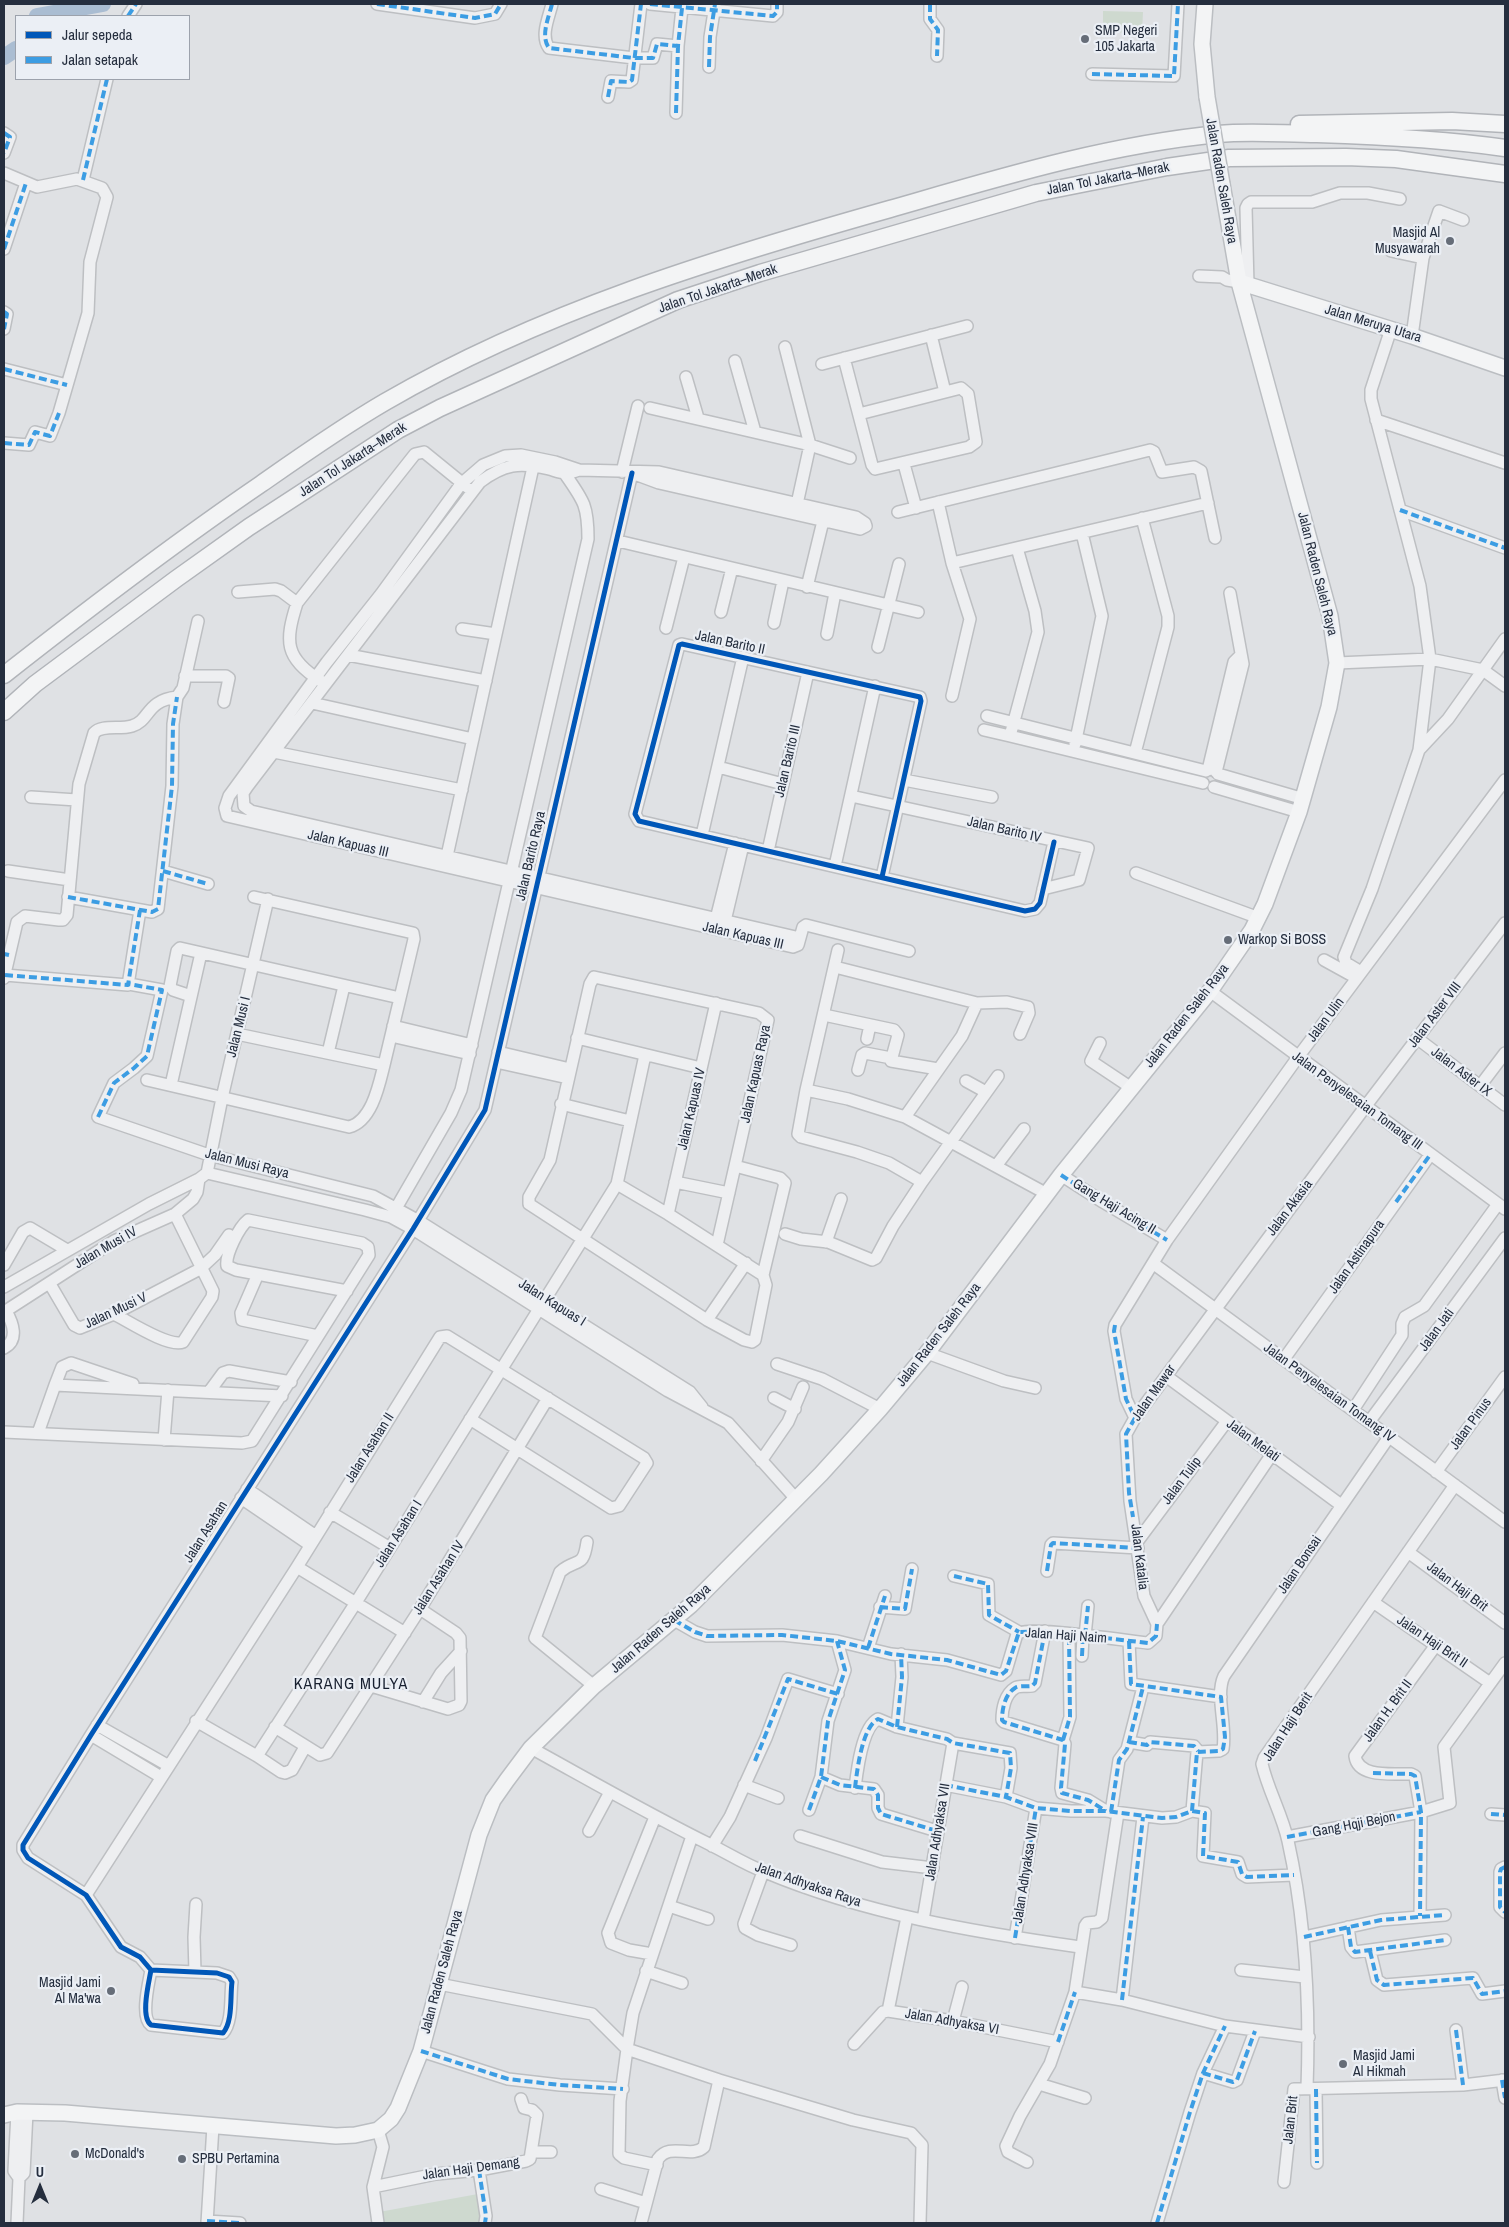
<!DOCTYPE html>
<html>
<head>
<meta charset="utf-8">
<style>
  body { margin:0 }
  #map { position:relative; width:1509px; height:2227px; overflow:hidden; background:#dfe1e4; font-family:"Archivo Narrow",sans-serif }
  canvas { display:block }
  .frame { position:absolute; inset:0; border:5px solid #252e3e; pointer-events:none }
  .legend { position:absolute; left:15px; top:15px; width:175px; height:65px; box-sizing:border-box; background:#ebeff5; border:1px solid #9ca2ac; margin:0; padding:6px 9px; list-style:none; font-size:15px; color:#252e3e }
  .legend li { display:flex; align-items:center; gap:10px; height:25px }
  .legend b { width:25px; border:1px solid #9ca2ac }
  .north { position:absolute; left:15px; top:2162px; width:50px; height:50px; -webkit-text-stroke:4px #ebeff5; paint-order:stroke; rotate:0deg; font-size:14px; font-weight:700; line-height:20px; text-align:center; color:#252e3e }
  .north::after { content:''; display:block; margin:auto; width:18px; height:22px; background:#252e3e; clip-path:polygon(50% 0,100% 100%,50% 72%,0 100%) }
</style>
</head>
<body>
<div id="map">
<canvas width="1509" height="2227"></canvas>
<div class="frame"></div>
<ul class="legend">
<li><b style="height:6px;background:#0057b8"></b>Jalur sepeda</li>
<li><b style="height:6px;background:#3c9de3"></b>Jalan setapak</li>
</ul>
<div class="north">U</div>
</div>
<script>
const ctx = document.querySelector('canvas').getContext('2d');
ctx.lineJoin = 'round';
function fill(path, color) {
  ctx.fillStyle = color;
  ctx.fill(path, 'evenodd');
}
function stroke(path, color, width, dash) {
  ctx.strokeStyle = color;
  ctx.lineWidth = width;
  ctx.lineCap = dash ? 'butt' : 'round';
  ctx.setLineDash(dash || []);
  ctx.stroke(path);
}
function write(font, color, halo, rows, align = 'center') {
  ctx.font = font + ' "Archivo Narrow",sans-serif';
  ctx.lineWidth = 4.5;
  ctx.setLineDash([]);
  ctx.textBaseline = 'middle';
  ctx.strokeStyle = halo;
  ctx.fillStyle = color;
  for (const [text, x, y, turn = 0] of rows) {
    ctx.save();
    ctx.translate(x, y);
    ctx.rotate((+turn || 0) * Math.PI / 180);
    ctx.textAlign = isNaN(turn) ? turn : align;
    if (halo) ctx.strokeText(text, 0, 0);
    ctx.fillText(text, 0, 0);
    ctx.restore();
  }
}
const green = new Path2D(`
  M1103 11 1143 12 1142 33 1103 32Z
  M478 2194 482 2223H379V2212Z`);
const river = new Path2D(`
  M37 16 103 4
  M4 57 16 49`);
const minor = new Path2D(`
  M377 4 475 18 495 14 501 4
  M552 4C549 17 540 36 549 48L634 58H653L657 44 678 46 682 8
  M650 4 773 16 777 12V4
  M930 4V19L938 30 937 56
  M128 16 136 4
  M709 67 710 37 715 5
  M1092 74 1174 76 1178 4
  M608 97 611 81 629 82 632 80 641 4
  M676 113 678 46
  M4 133 10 137 4 153
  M4 173 37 187 77 179 102 188 107 197 90 262 88 313 59 413 50 436 35 432 29 445 4 443
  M83 180 107 79
  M4 249 26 183
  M1391 251 1423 258
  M1199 276 1222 277 1227 280 1239 282
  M1248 285 1246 208 1248 204 1251 202H1312L1340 193H1368L1400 199
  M4 312 7 314 4 329
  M931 335 945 392
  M1412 336 1423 258 1439 211 1463 220
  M785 347 810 445 797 504
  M844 358 872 465 875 469 969 447 976 442 968 394 961 388 859 414
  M735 361 755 432
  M822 364 967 326
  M4 369 67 385
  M686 377 698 418
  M650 408 810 445 850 458
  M1376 420 1505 463
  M904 464 916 508
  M579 470C565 475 563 473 549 469 519 462 504 464 480 482L247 787 243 793 244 806 251 811 800 938
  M622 472 638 406
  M632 473 659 483 860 529 866 526 865 523 856 517 659 472 579 470 555 462 521 455 505 456 483 465 461 484 381 594 327 662 229 796 225 808 227 816 793 947 798 945 803 927 806 925 909 951
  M938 502 952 563 970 619 952 696
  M1400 510 1505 548
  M898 512 1150 450 1154 452 1162 472 1194 467 1201 471 1215 538
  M618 541 918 612
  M1017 548 1035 611 1038 632 1010 736 1203 783
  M952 563 1208 503
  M807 587 823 521
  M238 592 275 589 281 591 297 603
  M721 612 732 568
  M774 623 783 581
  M666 628 684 557
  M462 629 496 634
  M827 634 835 593
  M878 647 899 564
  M348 655 486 681
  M1337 663 1430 659 1483 670 1505 686
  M185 676H226L229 678 224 702
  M321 681C284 658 285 641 297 603L415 454 424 452 467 487
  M312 703 473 739
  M987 716 1206 771
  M984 730 1010 736
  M1075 744 1102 616 1082 533
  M1419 750 1448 719 1505 639
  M269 751 462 790
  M1135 753 1168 627V616L1142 518
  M718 767 783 784
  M1208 770 1234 662 1241 655
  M1216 772 1243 664 1230 593
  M1218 774 1304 799
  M904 780 992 797
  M1214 787 1299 812
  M851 796 1088 848 1079 880 1043 889
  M31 797 77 800
  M702 835 743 657
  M768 851 808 672
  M447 856 535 458
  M835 866 875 686
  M8 871 70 880
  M163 871 208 884
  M1136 873 1259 918
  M882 877 921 701 920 697 682 644 679 645 635 814 639 821 1025 911 1035 909 1040 903 1054 842
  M68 897 152 912 158 909 172 786 173 724 177 697
  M716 919 735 843
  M725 921 743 845
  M838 950 806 1090 798 1134 801 1137 857 1152 889 1163 922 1182
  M1324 960 1353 976
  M835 967 977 1003 1007 1002 1028 1007 1029 1013 1020 1034
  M1361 972 1346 963 1344 957 1372 889 1419 750 1430 659 1420 586 1371 399V390L1391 329
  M5 975 128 985 140 910
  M594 977 759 1013 768 1020 735 1166 780 1178 785 1183 763 1275 766 1285 755 1340 752 1342 744 1340 707 1320 529 1204V1197L550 1160 590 984Z
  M4 978 17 922 25 916 59 920H63L67 915 79 784 94 733C102 724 120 730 132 726 151 720 145 701 177 697L183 688 198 621
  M129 984 162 990 147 1056 134 1068 114 1083 98 1117 209 1155 373 1196 417 1220 690 1392 702 1407
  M1210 991 1505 1209
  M191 996 173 990 170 986 177 951 180 948 400 998 414 939 413 933 254 897
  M824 1015 894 1030 898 1035 891 1061 938 1069
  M393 1026 472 1045
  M391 1036 470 1054
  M577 1038 701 1068
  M867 1039 870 1025
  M1418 1039 1505 1105
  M1100 1043 1091 1061 1130 1087
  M498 1052 570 1069
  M328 1053 344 986
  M496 1062 568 1078
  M384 1065 400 998
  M858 1070 862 1055 865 1053 891 1058
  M147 1080 349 1127C372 1121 379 1085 384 1065L237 1034
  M966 1081 986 1092
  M171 1085 201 953
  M1480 1086 1505 1053
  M806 1090 848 1099 905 1117 1047 1194
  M561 1104 630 1121
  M905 1117 962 1036 977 1003
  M996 1166 1024 1129
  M207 1173 365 1210 391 1217 413 1229 668 1391 728 1423 797 1500
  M1061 1175 1103 1202 1167 1240
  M675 1182 729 1193
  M617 1184 668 1214 763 1275
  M668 1214 716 1003
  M391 1217 451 1113 461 1090 588 539C588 506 584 501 565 474
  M785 1234 801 1239 828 1242 872 1260 876 1258 893 1226 922 1182 998 1076
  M826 1242 841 1199
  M717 1245 735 1166
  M1154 1264 1505 1522
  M4 1265 23 1232 30 1228 67 1250
  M258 1274 241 1313 242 1320 318 1336
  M50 1284 74 1325 80 1328 114 1314 200 1269 215 1255 229 1235
  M4 1287 149 1204 199 1179
  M4 1312 114 1241 175 1214 193 1199 197 1192 199 1179 207 1173 222 1098 268 899
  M114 1314C128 1321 169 1348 183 1342L212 1297 213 1291 175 1214
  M707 1320 746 1263
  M4 1348C19 1340 13 1323 6 1311
  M927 1353 1004 1381 1035 1388
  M1284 1359 1430 1155
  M777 1364 822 1379 880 1409
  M1166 1376 1341 1505
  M55 1385 62 1367 71 1363 133 1384
  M209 1392 223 1373 229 1371 291 1382
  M774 1398 795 1409
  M1353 1410 1402 1335V1324L1405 1317 1424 1306 1498 1204
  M1135 1418 1126 1399 1114 1331 1115 1325 1167 1240 1298 1057 1505 780
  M1369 1422 1505 1238
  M4 1432 242 1443 252 1441 369 1255 368 1247 362 1243 248 1220C239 1227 225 1255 227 1266L236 1270 347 1291
  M38 1433 55 1385 282 1396
  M164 1440 168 1390
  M761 1461 788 1422 803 1387
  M1436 1472 1505 1377
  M247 1489 316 1536
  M241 1498 310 1545
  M330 1512 390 1548
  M587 1542C583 1570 577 1557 560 1572L535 1638 594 1686
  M1137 1542 1227 1421
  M1408 1552 1505 1623
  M297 1567 405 1633
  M1047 1571 1051 1545 1053 1543 1138 1548
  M954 1576 988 1584 989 1615 1019 1632
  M1373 1602 1490 1683
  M880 1607 905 1609 912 1569
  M674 1620 695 1632 707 1636 782 1635 837 1641 891 1654 947 1660 1001 1675 1006 1671 1017 1634C1026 1625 1128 1641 1148 1643L1156 1636 1157 1624 1272 1454
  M1157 1624 1144 1596 1130 1501 1126 1434 1135 1418 1371 1099 1505 923
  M1045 1631 1035 1683 1032 1686C1027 1687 1019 1685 1015 1688 1005 1694 1002 1709 1002 1720L1004 1722 1063 1740 1065 1744 1061 1788 1062 1793 1088 1800 1106 1811
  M1085 1636 1088 1606
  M1129 1641 1131 1684 1221 1697
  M868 1648 885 1596
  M1082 1656 1083 1636
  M371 1686 448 1709 459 1705 461 1701 460 1638 456 1633 420 1609
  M423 1702 441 1673 461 1651
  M196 1721 257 1756 281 1772 285 1773 292 1770 305 1747
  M97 1725 169 1766
  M275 1727 320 1755 327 1753 420 1609 548 1398
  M897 1727 902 1677 901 1654
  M91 1735 161 1777
  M1063 1740 1070 1717 1069 1634
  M1129 1742 1147 1745 1150 1742 1194 1746 1198 1751
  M531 1748C591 1781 650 1815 711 1845 729 1854 746 1865 765 1872 865 1914 974 1932 1080 1947
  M257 1756 355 1604 617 1184 645 1055
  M821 1777 840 1785 874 1789 878 1795V1808L881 1814 937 1831
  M744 1785 778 1798
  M945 1785 1006 1797 1036 1808 1071 1811H1106L1162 1818 1176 1817 1192 1811 1205 1813 1203 1856 1238 1862 1242 1874 1247 1877 1294 1875
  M855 1788C857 1771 862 1727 878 1719L897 1727 947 1739 953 1743 1010 1753 1011 1768 1006 1797
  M809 1810 821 1777 828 1721 845 1670 837 1641
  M1192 1811 1197 1752 1219 1751 1223 1749C1227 1726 1215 1695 1224 1676L1389 1437
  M1111 1812 1119 1760 1127 1749 1143 1687
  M1491 1814 1505 1815
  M589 1831 610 1792
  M800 1836 882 1862 933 1868
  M1287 1837 1421 1812 1450 1803 1444 1747 1505 1663
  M712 1846 730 1817 766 1738 788 1679 838 1694
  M1505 1867 1501 1869 1500 1872V1907L1505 1912
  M763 1872 744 1924 745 1928 758 1935 791 1945
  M86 1895 297 1567 440 1337 447 1336 644 1458 647 1463 619 1506 611 1508 470 1419
  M669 1906 708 1919
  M1420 1916 1421 1812 1415 1776 1411 1774C1395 1773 1358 1779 1355 1756L1436 1645
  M907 1917 888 2011 953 2021 1058 2042
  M923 1920 953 1743
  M1348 1927 1351 1947 1355 1952 1445 1940
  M1304 1937 1381 1920 1445 1915
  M1015 1938 1036 1808
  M1370 1951 1377 1980 1384 1985 1473 1978 1482 1994 1505 1991
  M652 1954 629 1950 611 1943 608 1933 655 1817
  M151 1970C149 1982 140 2017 151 2025L223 2033C233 2022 230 1996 232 1982L229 1977 217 1973 151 1970 140 1957 121 1947 86 1895 28 1858 23 1850V1845L91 1735 413 1229 485 1110 632 473
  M1241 1970 1305 1977
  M646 1971 682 1983
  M195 1972 194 1937 196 1904
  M439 1984 592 2014 627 2049 620 2101 619 2154 624 2158 657 2165
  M1075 1992 1122 2000 1225 2026 1309 2037
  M1122 2000 1143 1817
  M953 2021 962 1987
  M1456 2030 1463 2085
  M854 2044 883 2012 888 2011
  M421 2051 508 2079 560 2085 623 2089
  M1203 2073 1233 2082 1237 2080 1255 2031
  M719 2080 853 2120 911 2133 922 2145 920 2223
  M1502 2080 1505 2098
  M1039 2084 1085 2098
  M1307 2088C1310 2006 1306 1922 1288 1841 1282 1814 1268 1790 1262 1764L1264 1758 1455 1485
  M1316 2089 1317 2163
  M378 2130 383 2147 373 2187 378 2223
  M531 2152H551
  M1027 2162 1008 2152 1006 2146 1020 2116 1050 2064 1075 1992 1085 1926 1087 1923 1097 1922 1102 1918 1118 1813
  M479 2170 486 2216 485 2223
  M19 2178 24 2173 27 2112
  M1284 2182 1294 2089 1463 2085 1505 2080
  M373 2187 436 2174 479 2170 526 2161 530 2159 537 2115 532 2110 524 2108 521 2099
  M601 2189 646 2203
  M207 2221 240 2223
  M17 2223 19 2178 14 2171 17 2112
  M207 2223 213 2126
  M641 2223 658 2159C670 2142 691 2159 704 2147L719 2080 627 2049 633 2013 692 1836
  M1157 2223 1190 2112 1203 2073 1225 2026`);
const major = new Path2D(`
  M1205 4 1202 44 1207 97
  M1239 282 1412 336 1505 368
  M4 2115 17 2112 65 2113 336 2136 355 2135 378 2130 391 2119 398 2108 421 2051 479 1835 493 1800 507 1780 531 1748 594 1686 691 1605 821 1474 880 1409 927 1353 1061 1175 1210 991 1252 930 1265 904 1299 812 1329 707 1337 663 1330 616 1239 282 1222 184`);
const highway = new Path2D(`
  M1299 124 1452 121 1505 124
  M4 675C88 609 173 544 261 484 301 456 342 427 385 402 542 311 716 258 890 209 998 178 1106 145 1218 134 1251 131 1284 134 1317 134 1380 136 1443 139 1505 148
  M4 712 35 684 176 579 249 527 398 430 440 408 678 300 760 273 1036 193 1167 167 1229 158 1346 157 1396 159 1505 174`);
const majorBridge = new Path2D(`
  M1207 97 1222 184`);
const quiet = new Path2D(`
  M377 4 475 18 495 14 501 4
  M552 4C549 17 540 36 549 48L634 58H653L657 44 678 46 682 8
  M650 4 773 16 777 12V4
  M930 4V19L938 30 937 56
  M128 16 136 4
  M709 67 710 37 715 4
  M1092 74 1174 76 1178 4
  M608 97 611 81 629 82 632 80 641 4
  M676 113 678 46
  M4 133 10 137 4 153
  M83 180 107 79
  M4 249 26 183
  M4 312 7 314 4 329
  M4 369 67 385
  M4 443 29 445 35 432 50 436 59 413
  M1400 510 1505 548
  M163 871 208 884
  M68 897 152 912 158 909 172 786 173 724 177 697
  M4 954 9 955
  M5 975 128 985 140 910
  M98 1117 114 1083 134 1068 147 1056 162 990 129 984
  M1061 1175 1103 1202 1167 1240
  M1396 1202 1430 1155
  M1115 1325 1114 1331 1126 1399 1135 1418 1126 1434 1129 1493 1133 1517
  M1047 1571 1051 1545 1053 1543 1138 1548
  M954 1576 988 1584 989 1615 1019 1632
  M880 1607 905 1609 912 1569
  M674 1620 695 1632 707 1636 782 1635 837 1641 891 1654 947 1660 1001 1675 1006 1671 1019 1632 1045 1631 1148 1643 1156 1636 1157 1624
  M1045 1631 1035 1683 1032 1686C1027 1687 1019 1685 1015 1688 1005 1694 1002 1709 1002 1720L1004 1722 1063 1740 1065 1744 1061 1788 1062 1793 1088 1800 1106 1811
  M1085 1636 1088 1606
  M1129 1641 1131 1684 1221 1697 1225 1737 1223 1749 1219 1751 1197 1752 1192 1811
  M868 1648 885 1596
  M1082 1656 1083 1636
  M897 1727 902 1677 901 1654
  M1063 1740 1070 1717 1069 1634
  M1129 1742 1147 1745 1150 1742 1194 1746 1198 1751
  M755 1761 788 1679 838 1694
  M1373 1773 1411 1774 1415 1776 1421 1812 1420 1916
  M821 1777 840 1785 874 1789 878 1795V1808L881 1814 937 1831
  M945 1785 1006 1797 1036 1808 1071 1811H1106L1162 1818 1176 1817 1192 1811 1205 1813 1203 1856 1238 1862 1242 1874 1247 1877 1294 1875
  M855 1788C857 1771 862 1727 878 1719L897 1727 947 1739 953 1743 1010 1753 1011 1768 1006 1797
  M809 1810 821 1777 828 1721 845 1670 837 1641
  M1111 1812 1119 1760 1127 1749 1143 1687
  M1491 1814 1505 1815
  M1287 1837 1421 1812
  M1505 1867 1501 1869 1500 1872V1907L1505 1912
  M1348 1927 1351 1947 1355 1952 1445 1940
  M1304 1937 1381 1920 1445 1915
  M1015 1938 1036 1808
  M1370 1951 1377 1980 1384 1985 1473 1978 1482 1994 1505 1991
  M1122 2000 1143 1817
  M1456 2030 1463 2085
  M1058 2042 1075 1992
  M421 2051 508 2079 560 2085 623 2089
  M1203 2073 1233 2082 1237 2080 1255 2031
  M1502 2080 1505 2098
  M1316 2089 1317 2163
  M479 2170 486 2216 485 2223
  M207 2221 240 2223
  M1157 2223 1190 2112 1203 2073 1225 2026`);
const cycleway = new Path2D(`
  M882 877 921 701 920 697 682 644 679 645 635 814 639 821 1025 911 1035 909 1040 903 1054 842
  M151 1970C149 1982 140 2017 151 2025L223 2033C233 2022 230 1996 232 1982L229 1977 217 1973 151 1970 140 1957 121 1947 86 1895 28 1858 23 1850V1845L91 1735 413 1229 485 1110 632 473`);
const markers = [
  [1085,39,5,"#666d78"],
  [1450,241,5,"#666d78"],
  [1228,940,5,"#666d78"],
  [111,1991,5,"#666d78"],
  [1343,2064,5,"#666d78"],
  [75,2154,5,"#666d78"],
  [182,2159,5,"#666d78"]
];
const poiNames = [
  ["SMP Negeri",1095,31],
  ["105 Jakarta",1095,47],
  ["Masjid Al",1440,233,"right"],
  ["Musyawarah",1440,249,"right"],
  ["Warkop Si BOSS",1238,940],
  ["Masjid Jami",101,1983,"right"],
  ["Al Ma'wa",101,1999,"right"],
  ["Masjid Jami",1353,2056],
  ["Al Hikmah",1353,2072],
  ["McDonald's",85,2154],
  ["SPBU Pertamina",192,2159]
];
const streetNames = [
  ["Jalan Tol Jakarta–Merak",1108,179,-11],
  ["Jalan Raden Saleh Raya",1221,181,80],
  ["Jalan Tol Jakarta–Merak",718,289,-19],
  ["Jalan Meruya Utara",1373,324,17],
  ["Jalan Tol Jakarta–Merak",353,460,-33],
  ["Jalan Raden Saleh Raya",1317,574,76],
  ["Jalan Barito II",730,643,12],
  ["Jalan Barito III",788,761,-77],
  ["Jalan Barito IV",1004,830,13],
  ["Jalan Kapuas III",348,844,13],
  ["Jalan Barito Raya",531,856,-77],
  ["Jalan Kapuas III",743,936,13],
  ["Jalan Aster VIII",1435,1015,-53],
  ["Jalan Raden Saleh Raya",1187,1016,-52],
  ["Jalan Ulin",1326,1020,-53],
  ["Jalan Musi I",239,1027,-76],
  ["Jalan Aster IX",1461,1072,37],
  ["Jalan Kapuas Raya",756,1074,-78],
  ["Jalan Penyelesaian Tomang III",1357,1101,36],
  ["Jalan Kapuas IV",692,1109,-77],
  ["Jalan Musi Raya",247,1164,14],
  ["Gang Haji Acing II",1114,1207,31],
  ["Jalan Akasia",1290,1208,-53],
  ["Jalan Musi IV",106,1248,-30],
  ["Jalan Astinapura",1357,1257,-55],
  ["Jalan Kapuas I",552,1303,32],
  ["Jalan Musi V",116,1311,-25],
  ["Jalan Jati",1437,1330,-54],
  ["Jalan Raden Saleh Raya",939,1335,-52],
  ["Jalan Mawar",1154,1393,-55],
  ["Jalan Penyelesaian Tomang IV",1329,1393,36],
  ["Jalan Pinus",1471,1424,-54],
  ["Jalan Melati",1253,1441,36],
  ["Jalan Asahan II",370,1448,-58],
  ["Jalan Tulip",1182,1481,-53],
  ["Jalan Asahan",206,1532,-58],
  ["Jalan Asahan I",399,1534,-58],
  ["Jalan Katalia",1139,1557,83],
  ["Jalan Bonsai",1300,1565,-56],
  ["Jalan Asahan IV",439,1578,-58],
  ["Jalan Haji Brit",1457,1587,37],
  ["Jalan Raden Saleh Raya",661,1629,-41],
  ["Jalan Haji Naim",1066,1636,4],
  ["Jalan Haji Brit II",1432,1642,34],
  ["Jalan H. Brit II",1388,1711,-54],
  ["Jalan Haji Berit",1288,1727,-57],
  ["Gang Hqji Bejon",1354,1825,-11],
  ["Jalan Adhyaksa VII",938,1832,-81],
  ["Jalan Adhyaksa VIII",1026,1873,-81],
  ["Jalan Adhyaksa Raya",808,1885,19],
  ["Jalan Raden Saleh Raya",442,1972,-75],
  ["Jalan Adhyaksa VI",952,2022,10],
  ["Jalan Brit",1291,2120,-84],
  ["Jalan Haji Demang",471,2169,-8]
];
const quarterNames = [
  ["KARANG MULYA",351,1685]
];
fill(green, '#ced9cf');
stroke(river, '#aabdd2', 16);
stroke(minor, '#bdbfc2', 14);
stroke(major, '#bbbec2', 18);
stroke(highway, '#b1b4b9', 19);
stroke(minor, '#eeeff1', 11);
stroke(major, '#f3f4f5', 15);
stroke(highway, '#f3f4f5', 16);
stroke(majorBridge, '#bbbec2', 18, []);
stroke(majorBridge, '#f3f4f5', 15);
stroke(quiet, '#3c9de3', 4, [8, 4]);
stroke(cycleway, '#0057b8', 5);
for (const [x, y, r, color] of markers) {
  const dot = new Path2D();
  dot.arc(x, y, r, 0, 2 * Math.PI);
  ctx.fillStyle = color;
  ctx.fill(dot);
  stroke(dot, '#ebeff5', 2);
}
write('14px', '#252e3e', '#ebeff5', poiNames, 'left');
write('14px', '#252e3e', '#ebeff5', streetNames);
ctx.letterSpacing = '1px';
write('16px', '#171f2f', '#ebeff5', quarterNames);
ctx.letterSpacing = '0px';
</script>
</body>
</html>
